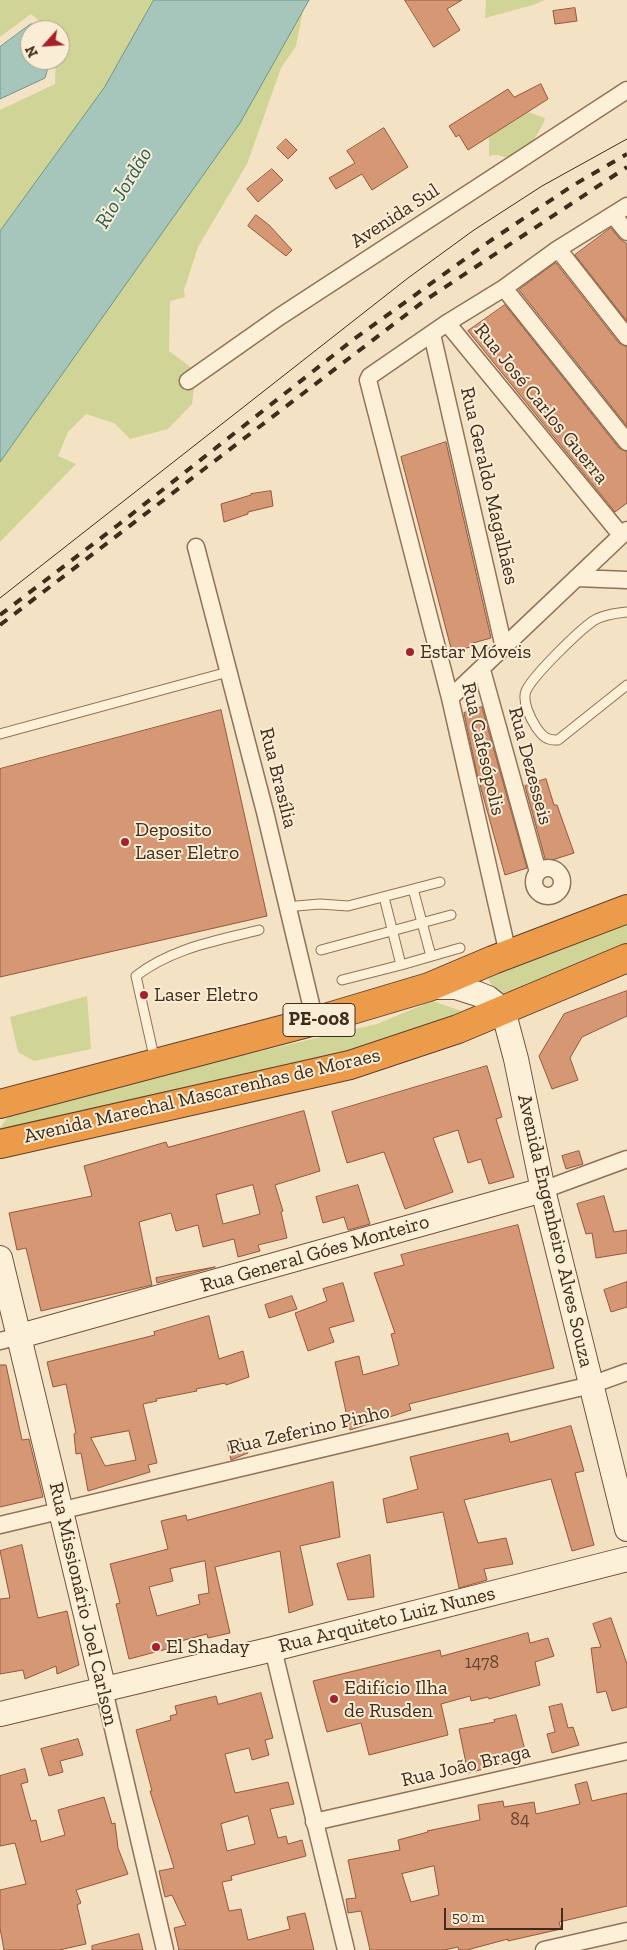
<!DOCTYPE html>
<html>
<head>
<meta charset="utf-8">
<style>
  body { margin:0 }
  #map { position:relative; width:627px; height:1950px; overflow:hidden; background:#f4e2c4; font-family:"Zilla Slab",serif }
  canvas { display:block }
  .north { position:absolute; left:20px; top:20px; width:50px; height:50px; box-sizing:border-box; background:#faedd5; border:1px solid #afa08b; border-radius:50%; rotate:244deg; font-size:14px; font-weight:700; line-height:20px; text-align:center; color:#3f2c1d }
  .north::after { content:''; display:block; margin:auto; width:18px; height:22px; background:#a82029; clip-path:polygon(50% 0,100% 100%,50% 72%,0 100%) }
  .scale { position:absolute; left:444px; top:1908px; width:119px; height:22px; box-sizing:border-box; border:2px solid #3f2c1d; border-top:0; padding-left:6px; font-size:15px; line-height:18px; white-space:nowrap; color:#3f2c1d; -webkit-text-stroke:4px #faedd5; paint-order:stroke }
</style>
</head>
<body>
<div id="map">
<canvas width="627" height="1950"></canvas>
<div class="north">N</div>
<div class="scale">50 m</div>
</div>
<script>
const ctx = document.querySelector('canvas').getContext('2d');
ctx.lineJoin = 'round';
function fill(path, color) {
  ctx.fillStyle = color;
  ctx.fill(path, 'evenodd');
}
function stroke(path, color, width, dash) {
  ctx.strokeStyle = color;
  ctx.lineWidth = width;
  ctx.lineCap = dash ? 'butt' : 'round';
  ctx.setLineDash(dash || []);
  ctx.stroke(path);
}
function write(font, color, halo, rows, align = 'center') {
  ctx.font = font + ' "Zilla Slab",serif';
  ctx.lineWidth = 4;
  ctx.setLineDash([]);
  ctx.textBaseline = 'middle';
  ctx.strokeStyle = halo;
  ctx.fillStyle = color;
  for (const [text, x, y, turn = 0] of rows) {
    ctx.save();
    ctx.translate(x, y);
    ctx.rotate((+turn || 0) * Math.PI / 180);
    ctx.textAlign = isNaN(turn) ? turn : align;
    if (halo) ctx.strokeText(text, 0, 0);
    ctx.fillText(text, 0, 0);
    ctx.restore();
  }
}
const green = new Path2D(`
  M0 0H154L104 88 0 231V110L55 84 56 60H60V30H50L31 14 0 37Z
  M305 0 296 46 281 68 247 164 198 247 184 290 185 297 170 301 169 351 196 371 192 404 168 429 130 439 114 423 86 414 68 432 58 456 76 464 0 542V428Z
  M486 0H545L533 5 485 18Z
  M528 112 545 118C541 132 525 156 508 157 500 157 500 153 489 156V137Z
  M627 921V947L498 997 487 976Z
  M87 996 91 1049 34 1061 18 1052 10 1017Z
  M432 1001 462 1011 421 1031 311 1065 0 1133V1128L13 1109 377 1024Z`);
const water = new Path2D(`
  M154 0H309L240 123 0 462V231L104 88Z
  M31 24 39 26 42 30H30V60H50L45 78 0 99V47Z`);
const building = new Path2D(`
  M405 0H462L447 9 460 30 434 47Z
  M575 8 577 21 555 24 553 11Z
  M541 84 548 99 468 150 459 135 456 137 449 126 508 89 514 97Z
  M384 128 408 167 372 190 362 174 336 189 329 178 355 163 347 151Z
  M286 139 297 150 288 159 277 148Z
  M272 169 283 180 258 202 247 189Z
  M256 215 269 225 292 250 286 256 248 226Z
  M611 228 619 238 627 244V321L575 255Z
  M556 263 619 343 627 347V426L519 290Z
  M505 305 619 448 627 452V503L615 512 468 331Z
  M446 442 491 638 473 643 474 646 452 652 401 457Z
  M271 491 273 506 248 512V514L224 522 221 504 251 495V494Z
  M482 707 527 868 505 875 477 774 464 713Z
  M221 710 267 916 0 977V769Z
  M546 779 554 805H557L574 853 546 862 525 786Z
  M627 991V1016L582 1037 570 1058 578 1080 552 1089 539 1056 564 1014Z
  M487 1066 502 1117 496 1119 514 1177 489 1184 481 1159 468 1163 458 1130 433 1138 453 1192 405 1209 384 1152 347 1163 332 1112Z
  M304 1111 320 1171 275 1185 283 1211 281 1212 287 1238 258 1245 260 1251 238 1257 234 1239 203 1247 198 1225 176 1231 171 1213 139 1222 152 1285 41 1311 26 1248 17 1250 9 1213 92 1196 84 1166 166 1142 168 1147ZM253 1185 260 1214 223 1224 216 1195Z
  M579 1151 583 1164 566 1169 562 1156Z
  M358 1185 370 1224 348 1230 344 1217 323 1223 316 1197Z
  M604 1196 614 1232 627 1230V1253L596 1258 592 1233 586 1234 577 1204Z
  M518 1225 554 1368 409 1404 411 1410 350 1430 335 1362 359 1356 363 1375 399 1365 391 1334 395 1333 374 1273 404 1265 401 1255Z
  M215 1267 157 1283 156 1278Z
  M627 1282V1307L611 1312 604 1290Z
  M343 1283 354 1321 329 1328 334 1342 308 1351 295 1313 327 1301 323 1289Z
  M292 1296 297 1309 269 1318 265 1305Z
  M209 1316 219 1359 243 1351 249 1377 226 1385 225 1383 196 1389 197 1391 156 1399 157 1401 143 1404 157 1463 148 1465 150 1472 88 1491 81 1453 76 1454 74 1434 76 1433 66 1384 53 1387 47 1362 155 1335 154 1332ZM129 1431 136 1460 105 1466 91 1438Z
  M0 1365H6L22 1440 29 1439 43 1497 0 1507Z
  M571 1426 584 1471 575 1473 594 1545 572 1551 551 1479 464 1500 478 1543 506 1538 513 1564 484 1569 487 1580 459 1588 443 1512 387 1523 383 1499 418 1489 410 1457 508 1433 510 1442Z
  M241 1439 248 1453 231 1460 227 1443Z
  M333 1482 340 1537 300 1546 313 1605 289 1613 280 1551 215 1567 230 1633 208 1638 207 1634 166 1645 167 1649 129 1659 116 1604 120 1603 110 1564 168 1549 161 1521 186 1515 187 1520ZM205 1561 209 1593 198 1595 200 1604 157 1616 149 1587 173 1581 170 1569Z
  M22 1545 38 1618 67 1611 79 1665 57 1674 56 1666 25 1679 23 1670 0 1674V1599L10 1598 0 1551Z
  M370 1555 374 1597 348 1600 337 1564Z
  M611 1618 627 1664V1707L612 1711 606 1691 597 1693 591 1648 601 1647 593 1624Z
  M528 1633 530 1643 548 1638 554 1656 535 1662 540 1685 489 1699 488 1697 471 1701 470 1696 441 1704 448 1735 369 1755 361 1723 327 1732 313 1681 440 1650 441 1656Z
  M261 1693 273 1738 265 1740 269 1755 252 1760 249 1748 225 1754 235 1793 288 1782 294 1804 270 1809 278 1838 286 1836 288 1844 302 1840 306 1856 231 1876 232 1880 222 1882 229 1911 241 1909 248 1940 290 1929 287 1917 305 1913 314 1950H179L174 1928 186 1925 172 1895 165 1897 159 1871 174 1868 150 1791H152L136 1730 171 1720 170 1716 177 1714 175 1706 216 1696 218 1704ZM248 1816 255 1844 227 1851 221 1824Z
  M562 1704 568 1728 573 1727 579 1745 552 1753 547 1734 555 1732 549 1707Z
  M516 1715 527 1758 468 1773 459 1729 495 1722 494 1720Z
  M78 1739 83 1755 60 1761 63 1772 49 1776 41 1749Z
  M25 1769 28 1782 21 1784 31 1821 36 1820 41 1842 65 1835 58 1810 104 1797 112 1824 115 1823 118 1848 128 1874 76 1890 81 1903 77 1905 86 1944 59 1950H4L0 1928V1890L26 1884 15 1843 0 1846V1776Z
  M587 1782 592 1801 627 1793V1906L559 1922 561 1929 508 1941V1939L467 1950H459L458 1947 444 1950H370L361 1911 348 1913 346 1899 356 1898 348 1860 400 1850 398 1840 428 1832 427 1831 480 1820 478 1805 503 1801 504 1807 534 1802 536 1814 580 1804 575 1785ZM434 1866 439 1895 411 1902 402 1874Z
  M139 1934 143 1950H92V1946Z`);
const lane = new Path2D(`
  M627 612C617 613 602 615 593 621 579 631 533 675 526 691 522 701 530 718 536 727 542 736 547 741 558 740L627 685
  M0 734 228 672
  M413 889 431 956
  M296 906 320 904 348 906 440 882
  M321 950 451 915
  M401 965 460 948
  M342 980 401 965 384 897
  M155 1061 136 976C172 948 216 941 259 930`);
const street = new Path2D(`
  M613 215 627 232
  M558 249 627 337
  M504 288 627 442
  M447 323 621 535
  M432 334 504 648
  M188 381 279 317 627 90
  M196 547 265 812 315 1021
  M576 578 627 580
  M482 670 538 872
  M450 698 627 530
  M534 882a14 14 0 1 1 28 0a14 14 0 1 1-28 0Z
  M508 954 450 698 368 380 370 376 447 323 504 288 558 249 627 206
  M543 1190 627 1159
  M0 1341 20 1336
  M0 1525 591 1385 627 1372
  M273 1649 346 1950
  M104 1690 165 1950
  M314 1822 627 1751
  M544 1950 627 1931`);
const secondary = new Path2D(`
  M429 987H456L478 994 488 998 503 1010 516 1059 543 1190 627 1529
  M0 1258 104 1690
  M20 1336 543 1190
  M0 1714 273 1649 627 1559`);
const highway = new Path2D(`
  M0 1104 315 1021 429 987 493 960 627 909
  M0 1144 350 1065 458 1029 627 958`);
const tram = new Path2D(`
  M0 598 408 278 474 230 542 186 627 139`);
const rail = new Path2D(`
  M0 615 118 525 354 339 490 241 572 186 627 154
  M0 625 424 301 627 167`);
const markers = [
  [410,652,5,"#a82029"],
  [125,842,5,"#a82029"],
  [144,995,5,"#a82029"],
  [156,1647,5,"#a82029"],
  [334,1699,5,"#a82029"]
];
const numberNames = [
  ["1478",482,1663],
  ["84",520,1820]
];
const shields = [
  [319,1020,72]
];
const shieldNames = [
  ["PE-008",319,1020]
];
const streetNames = [
  ["Avenida Sul",395,216,-33],
  ["Rua José Carlos Guerra",541,404,51],
  ["Rua Geraldo Magalhães",489,486,77],
  ["Rua Cafesópolis",483,749,77],
  ["Rua Dezesseis",530,766,75],
  ["Rua Brasília",278,778,76],
  ["Avenida Marechal Mascarenhas de Moraes",202,1096,-13],
  ["Avenida Engenheiro Alves Souza",555,1231,77],
  ["Rua General Góes Monteiro",315,1254,-16],
  ["Rua Zeferino Pinho",309,1430,-13],
  ["Rua Missionário Joel Carlson",83,1604,77],
  ["Rua Arquiteto Luiz Nunes",387,1620,-14],
  ["Rua João Braga",466,1766,-13]
];
const poiNames = [
  ["Estar Móveis",420,652],
  ["Deposito",135,830],
  ["Laser Eletro",135,853],
  ["Laser Eletro",154,995],
  ["El Shaday",166,1647],
  ["Edifício Ilha",344,1688],
  ["de Rusden",344,1711]
];
const waterNames = [
  ["Rio Jordão",124,188,-59]
];
fill(green, '#d0d496');
fill(water, '#a6c6bb');
stroke(water, '#6c9689', 1);
fill(building, '#d69775');
stroke(building, '#94583a', 1);
stroke(lane, '#917257', 11);
stroke(street, '#917257', 19);
stroke(secondary, '#73533b', 26);
stroke(highway, '#5f402c', 30);
stroke(lane, '#fdf0d9', 9);
stroke(street, '#fdf0d9', 16);
stroke(secondary, '#fdf0d9', 24);
stroke(highway, '#ec9b4b', 28);
stroke(tram, '#3f2c1d', 1);
stroke(rail, '#3f2c1d', 4, [9, 9]);
for (const [x, y, r, color] of markers) {
  const dot = new Path2D();
  dot.arc(x, y, r, 0, 2 * Math.PI);
  ctx.fillStyle = color;
  ctx.fill(dot);
  stroke(dot, '#faedd5', 2);
}
write('18px', '#654733', null, numberNames);
for (const [x, y, w] of shields) {
  const box = new Path2D();
  box.roundRect(x - w / 2, y - 16.5, w, 33, 4);
  ctx.fillStyle = '#faedd5';
  ctx.fill(box);
  stroke(box, '#3f2c1d', 1);
}
write('bold 19px', '#3f2c1d', null, shieldNames);
write('20px', '#3f2c1d', '#faedd5', streetNames);
write('20px', '#3f2c1d', '#faedd5', poiNames, 'left');
write('italic 21px', '#2b615a', '#faedd5', waterNames);
</script>
</body>
</html>
